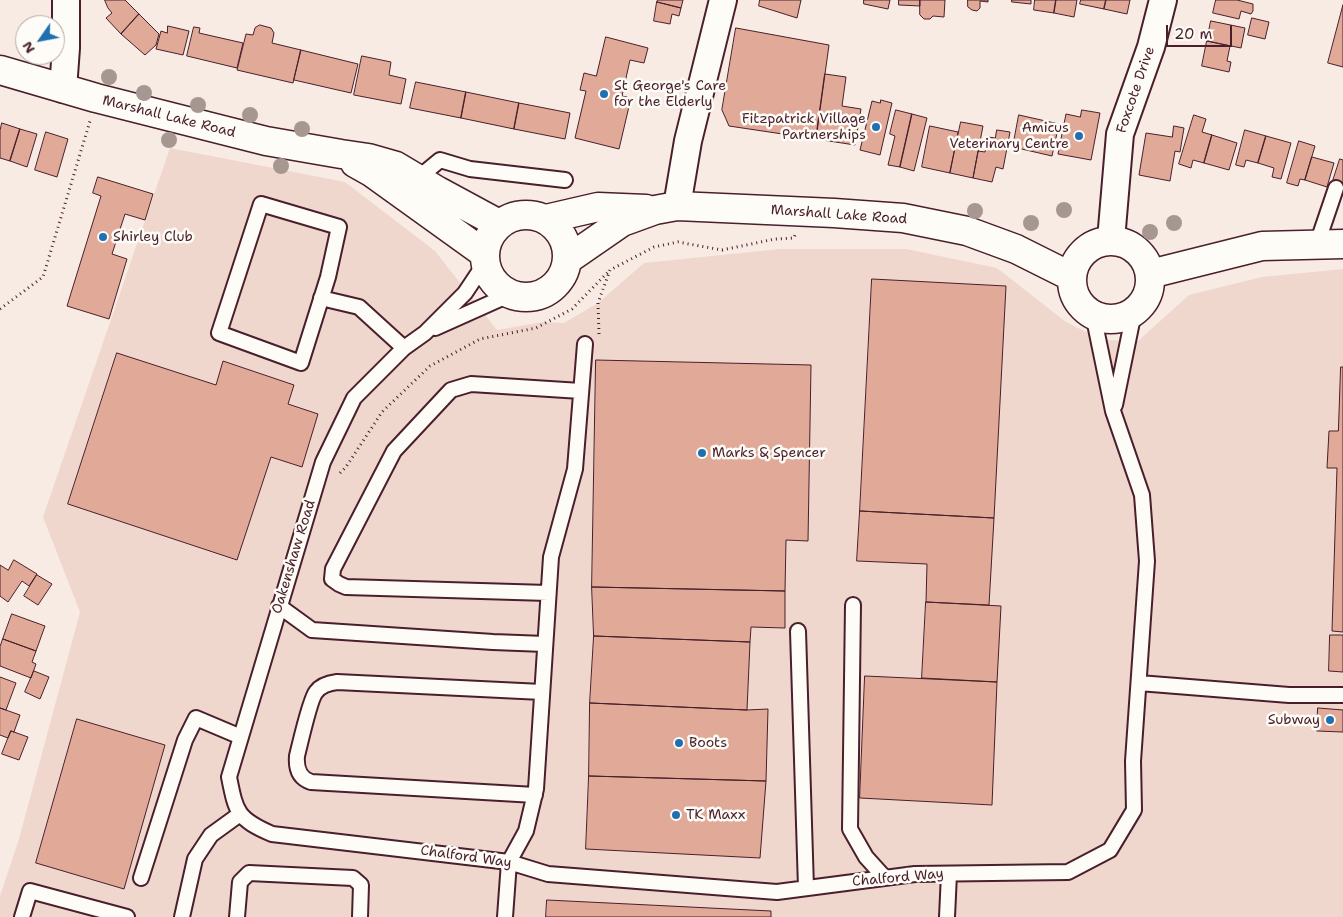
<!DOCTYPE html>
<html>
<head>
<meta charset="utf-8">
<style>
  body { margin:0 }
  #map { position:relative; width:1343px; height:917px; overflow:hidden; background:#f7ebe4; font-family:"Shantell Sans",sans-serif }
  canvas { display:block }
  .north { position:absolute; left:15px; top:15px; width:50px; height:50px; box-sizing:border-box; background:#fdfcf7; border:1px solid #b5a4a5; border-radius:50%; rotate:237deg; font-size:14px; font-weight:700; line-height:20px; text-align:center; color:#4a1f2b }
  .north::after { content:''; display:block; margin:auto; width:18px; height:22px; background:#1f6fb2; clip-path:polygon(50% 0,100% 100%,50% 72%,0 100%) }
  .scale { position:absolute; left:1166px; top:25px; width:66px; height:22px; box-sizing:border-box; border:2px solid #4a1f2b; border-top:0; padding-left:6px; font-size:15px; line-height:18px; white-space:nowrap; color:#4a1f2b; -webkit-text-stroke:4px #fdfcf7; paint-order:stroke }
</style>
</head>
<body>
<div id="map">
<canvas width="1343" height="917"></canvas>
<div class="north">N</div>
<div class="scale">20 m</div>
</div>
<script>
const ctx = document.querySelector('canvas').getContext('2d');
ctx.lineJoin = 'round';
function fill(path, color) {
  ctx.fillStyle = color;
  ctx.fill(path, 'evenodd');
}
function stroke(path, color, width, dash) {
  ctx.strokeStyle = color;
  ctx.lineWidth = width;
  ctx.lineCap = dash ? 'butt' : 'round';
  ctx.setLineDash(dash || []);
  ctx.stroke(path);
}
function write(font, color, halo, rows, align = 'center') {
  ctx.font = font + ' "Shantell Sans",sans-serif';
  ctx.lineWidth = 5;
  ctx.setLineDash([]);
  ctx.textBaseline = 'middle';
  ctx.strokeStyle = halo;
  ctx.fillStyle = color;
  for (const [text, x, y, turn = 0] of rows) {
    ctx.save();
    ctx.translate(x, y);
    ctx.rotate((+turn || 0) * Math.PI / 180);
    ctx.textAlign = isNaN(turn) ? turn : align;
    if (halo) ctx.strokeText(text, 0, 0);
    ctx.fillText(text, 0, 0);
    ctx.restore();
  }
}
const built = new Path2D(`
  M170 148 345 182 435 251 497 330 543 322 564 323 598 303 644 263 780 249H906L997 268 1066 322 1102 340 1138 341 1189 295 1262 277 1343 269V917H0V896L19 839 80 612 43 517Z`);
const building = new Path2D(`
  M105 0H125L139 14 121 34 106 18 112 13 108 8Z
  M658 0H683L681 8 657 2Z
  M760 0H801L797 18 759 6Z
  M864 0H890L888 9 864 4Z
  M899 0H920V6L899 5Z
  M920 0H945L944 17 933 16 930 19H924L920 15Z
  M968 0H988V2L980 1V8L977 11 972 10 968 7Z
  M1012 0H1031V4L1012 2Z
  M1035 0H1056L1054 13 1034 10Z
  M1056 0H1077L1074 17 1054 13Z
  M1081 0H1106L1104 9 1080 4Z
  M1106 0H1130L1127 14 1104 9Z
  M1216 0H1237L1253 4V11L1251 14 1241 11 1239 19 1213 13Z
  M657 2 681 8 679 16 672 14 670 24 654 21Z
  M1343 5V67L1328 63Z
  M139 14 159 34 156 45 145 55 121 34Z
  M1252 18 1269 22 1265 39 1248 35Z
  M1211 21 1245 28 1241 48 1207 41Z
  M260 25 271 28 274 33 272 43 301 50 293 83 237 70 246 34 253 35 255 28Z
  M168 26 189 31 183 55 156 49 161 31 167 33Z
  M194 27 200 28 199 33 243 43 237 68 187 56Z
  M736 28 829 45 816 139 729 126 722 110Z
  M606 37 648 48 644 63 630 60 622 96 631 98 619 149 575 138 586 91 580 90 584 73 596 76Z
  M1207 41 1230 46 1227 61 1231 62 1229 72 1202 66Z
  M301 50 358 64 351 93 294 80Z
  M362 56 391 62 389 75 406 79 401 104 354 95Z
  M825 74 846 77 842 106 861 109 855 145 816 139Z
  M416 82 466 92 461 118 410 108Z
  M466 92 519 103 514 129 461 118Z
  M881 100 892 103 880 155 860 150 872 101 880 103Z
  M519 103 570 113 565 139 514 129Z
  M896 110 912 114 900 167 888 165 895 136 890 134Z
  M1082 110 1100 113 1091 160 1058 154 1066 114 1080 117Z
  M912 114 927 118 914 171 900 167Z
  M1019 115 1059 124 1052 156 1013 147Z
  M1194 115 1206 119 1202 132 1212 135 1204 163 1193 160 1191 168 1179 164Z
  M961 122 983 126 973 178 950 173Z
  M2 123 20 129 10 161 0 158V131Z
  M930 126 958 132 950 173 922 167Z
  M1174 126 1184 128 1180 152 1175 151 1170 181 1139 175 1146 133 1172 137Z
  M20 129 37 134 27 167 10 161Z
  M997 130 1010 132 1003 169 996 167 992 182 973 178 978 151 985 152 988 137 995 138Z
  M1245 130 1266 136 1258 163 1246 160 1244 167 1236 165Z
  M46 132 68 139 57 177 35 170Z
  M1212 135 1237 143 1229 170 1204 163Z
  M1266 136 1291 143 1281 179 1272 177 1274 168 1258 163Z
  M1299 141 1315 146 1305 180 1300 179 1298 186 1287 183Z
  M1312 157 1334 163 1327 187 1305 180Z
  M1340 159 1343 160V190L1331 187Z
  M98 177 153 194 145 220 125 214 112 254 127 259 109 319 67 306 101 196 93 193Z
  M872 279 1006 286 994 518 860 511Z
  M117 353 216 385 223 361 294 385 288 404 318 414 302 467 271 457 237 560 68 504Z
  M596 360 811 365 808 541 786 540 785 591 592 587Z
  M1341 367H1343V632L1332 631 1337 468H1327L1329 431H1338Z
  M860 511 994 518 989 605 926 602 927 564 857 561Z
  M14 560 37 574 29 586 22 581 8 602 0 596V565L8 570Z
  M37 575 52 584 38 605 24 596Z
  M592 587 785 591V628L751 627 750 642 594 636Z
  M926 602 1001 606 997 682 922 678Z
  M12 614 45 626 36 651 3 639Z
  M1330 635H1343V672L1329 671Z
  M594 636 750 642 747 710 590 703Z
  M3 639 36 651 32 662 36 664 31 678 0 666V647Z
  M34 671 49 677 40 699 25 692Z
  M865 676 997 682 992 805 860 798Z
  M0 677 16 683 6 710 0 708Z
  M590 703 747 710 768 709 766 781 589 776Z
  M0 708 20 715 14 732 11 731 8 738 0 735Z
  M1318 708 1343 710V732L1317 731Z
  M77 719 165 745 124 889 36 863Z
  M11 731 28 737 19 760 2 754Z
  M589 776 766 781 760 858 586 849Z
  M547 900 771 911V917H546Z`);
const path = new Path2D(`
  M0 309 43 277 90 121
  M599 334 598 303 610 270 654 247 678 242 722 250 775 239 794 238 795 235
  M340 473 346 467 382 412 430 366 480 339 536 328 572 309 610 270`);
const service = new Path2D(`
  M417 179 440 160 470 169 565 180
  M261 204 339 227 328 277 301 363 219 333Z
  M1317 244 1336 188
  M485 263 465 293 425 333 404 348 354 398 323 462 229 777C236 812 237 819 272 834L509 862 548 874 777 892 915 874 1068 872 1110 850 1134 810 1133 761 1147 561 1142 495 1113 411 1093 314
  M321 298 359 307 404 348
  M435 328 511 294
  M1115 405 1134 312
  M548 593 346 587 339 584 332 579 333 569 394 451 451 390 471 384 581 391
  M853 605 850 829 866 857 885 878
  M279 606 312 630 493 642 545 644
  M798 631 806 888
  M1139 683 1289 695H1343
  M535 795 311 782C299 778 296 768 297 756 300 744 310 699 316 692 321 685 329 683 337 682L542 692
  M141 878 185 740 196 718 241 737
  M22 917 30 891 127 917
  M182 917 195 859 211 835 240 814
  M237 917 240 882 249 873 353 878 361 885 360 917
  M505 917 509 862 526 831 536 789 551 557 575 469 585 344
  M947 917 949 874`);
const minor = new Path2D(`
  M63 89 66 48V0
  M677 206 688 141 723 0
  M1111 240 1120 134 1151 47 1163 0`);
const secondary = new Path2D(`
  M0 70 96 98 266 141 341 154 368 158 396 166 438 191 499 224
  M355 163 371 172 485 254
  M485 256a41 41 0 1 1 82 0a41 41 0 1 1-82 0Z
  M546 219 598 207 646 209
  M1072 280a39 39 0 1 1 78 0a39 39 0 1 1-78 0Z
  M567 260 622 222 655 210 677 206 834 213 903 218 967 231 1016 249 1072 277
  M1150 274 1262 246 1343 244`);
const trees = [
  [109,77],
  [144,93],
  [198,105],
  [250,115],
  [302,129],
  [169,140],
  [281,166],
  [1064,210],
  [975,211],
  [1031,223],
  [1174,223],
  [1150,232]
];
const markers = [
  [604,94,5,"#1f6fb2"],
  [876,127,5,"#1f6fb2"],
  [1079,136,5,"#1f6fb2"],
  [103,237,5,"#1f6fb2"],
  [702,453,5,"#1f6fb2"],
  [1330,720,5,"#1f6fb2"],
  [679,743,5,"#1f6fb2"],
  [676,815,5,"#1f6fb2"]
];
const poiNames = [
  ["St George's Care",614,86],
  ["for the Elderly",614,102],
  ["Fitzpatrick Village",866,119,"right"],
  ["Partnerships",866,135,"right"],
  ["Amicus",1069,128,"right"],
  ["Veterinary Centre",1069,144,"right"],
  ["Shirley Club",113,237],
  ["Marks & Spencer",712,453],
  ["Subway",1320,720,"right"],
  ["Boots",689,743],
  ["TK Maxx",686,815]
];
const streetNames = [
  ["Foxcote Drive",1136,90,-71],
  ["Marshall Lake Road",169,117,14],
  ["Marshall Lake Road",839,215,4],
  ["Oakenshaw Road",294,557,-73],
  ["Chalford Way",466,857,8],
  ["Chalford Way",898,878,-5]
];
fill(built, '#f0d7cd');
fill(building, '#e0a998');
stroke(building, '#4a1f2b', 1);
stroke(service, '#4a1f2b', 18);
stroke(minor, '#4a1f2b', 30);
stroke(secondary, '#4a1f2b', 31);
stroke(path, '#4a1f2b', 3, [1, 4]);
stroke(service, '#fdfcf7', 14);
stroke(minor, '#fdfcf7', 26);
stroke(secondary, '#fdfcf7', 28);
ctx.fillStyle = '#a79791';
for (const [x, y] of trees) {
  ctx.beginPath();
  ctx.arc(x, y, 8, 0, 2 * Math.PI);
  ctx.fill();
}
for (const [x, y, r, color] of markers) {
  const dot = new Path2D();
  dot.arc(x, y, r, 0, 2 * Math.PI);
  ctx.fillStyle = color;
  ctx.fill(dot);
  stroke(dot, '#fdfcf7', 2);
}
write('14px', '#4a1f2b', '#fdfcf7', poiNames, 'left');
write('14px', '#4a1f2b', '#fdfcf7', streetNames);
</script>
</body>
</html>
